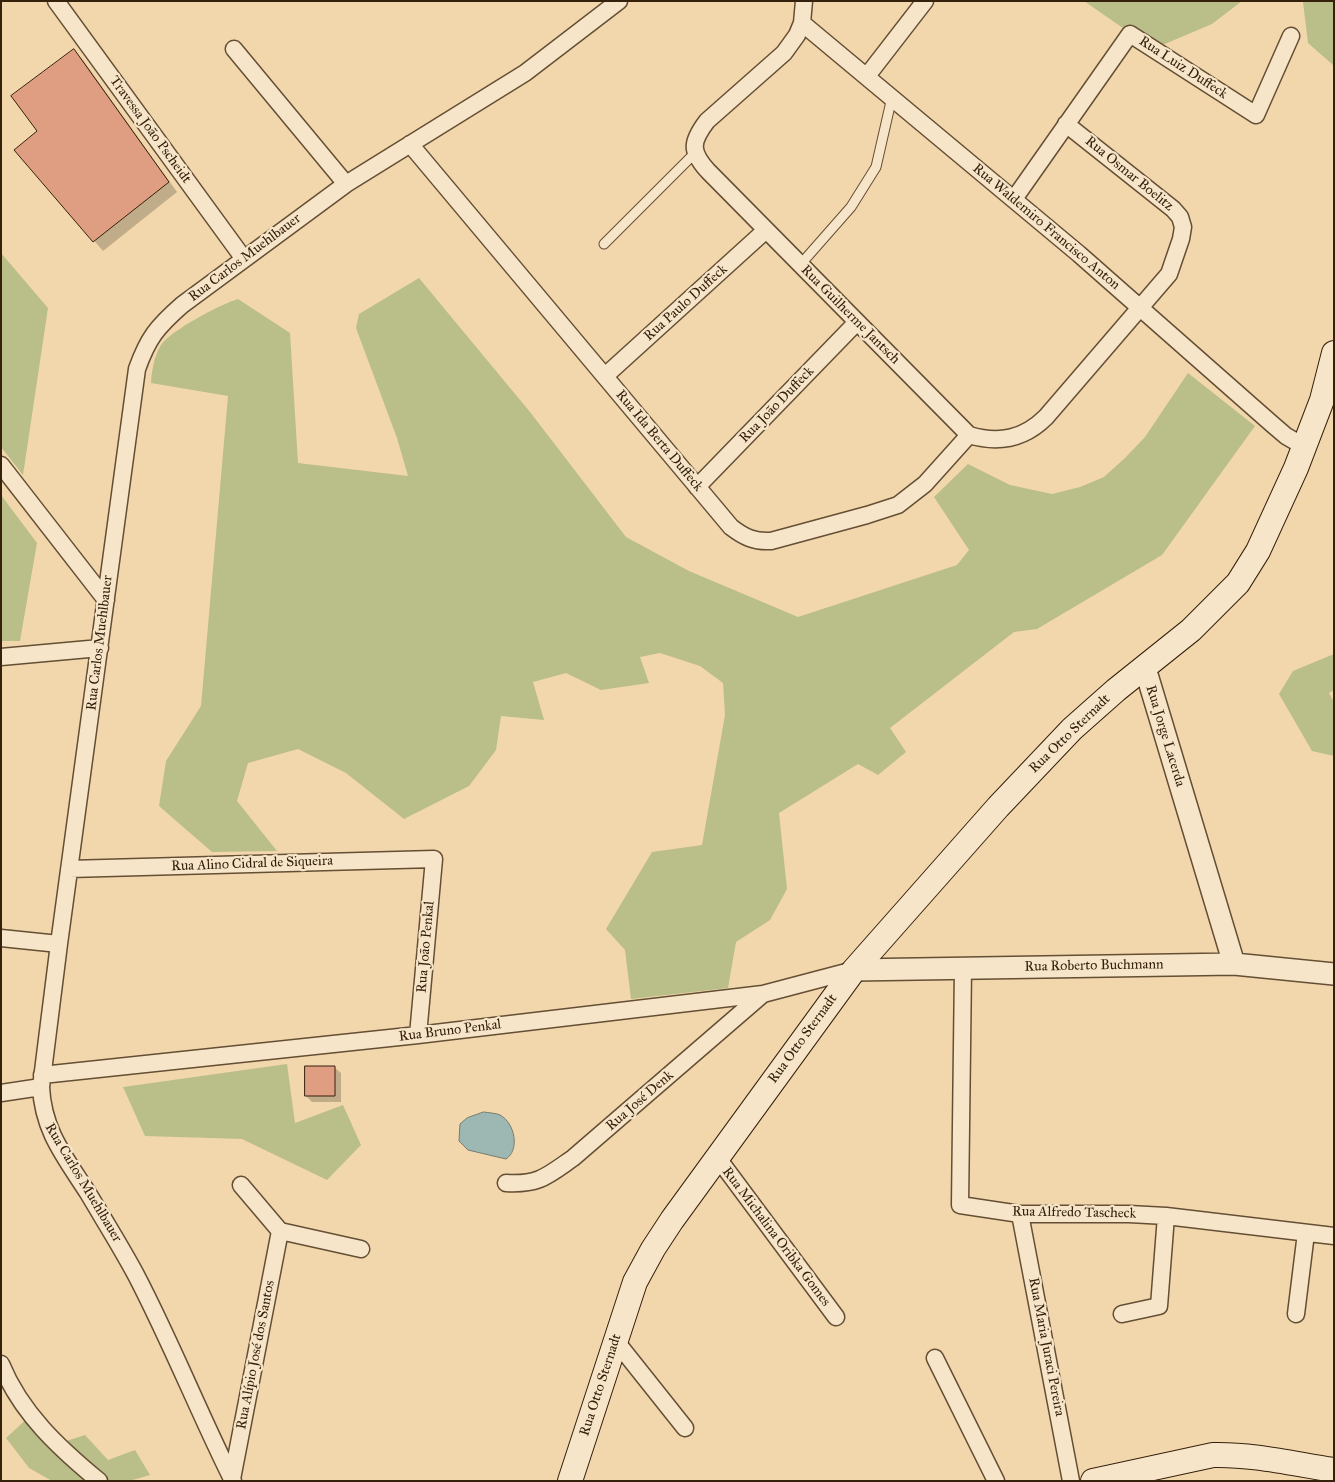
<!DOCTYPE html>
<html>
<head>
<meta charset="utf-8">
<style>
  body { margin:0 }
  #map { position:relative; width:1335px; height:1482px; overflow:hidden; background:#f2d7ac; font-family:"IM FELL Great Primer",serif }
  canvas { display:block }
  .frame { position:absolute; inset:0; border:2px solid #35200c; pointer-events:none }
</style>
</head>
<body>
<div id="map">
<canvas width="1335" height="1482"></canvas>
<div class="frame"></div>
</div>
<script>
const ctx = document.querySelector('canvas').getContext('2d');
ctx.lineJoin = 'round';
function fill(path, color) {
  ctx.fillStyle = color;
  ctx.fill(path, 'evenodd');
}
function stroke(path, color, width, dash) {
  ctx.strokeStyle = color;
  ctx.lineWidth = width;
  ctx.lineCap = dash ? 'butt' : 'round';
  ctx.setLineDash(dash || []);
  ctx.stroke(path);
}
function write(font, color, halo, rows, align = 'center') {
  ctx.font = font + ' "IM FELL Great Primer",serif';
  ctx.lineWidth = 4.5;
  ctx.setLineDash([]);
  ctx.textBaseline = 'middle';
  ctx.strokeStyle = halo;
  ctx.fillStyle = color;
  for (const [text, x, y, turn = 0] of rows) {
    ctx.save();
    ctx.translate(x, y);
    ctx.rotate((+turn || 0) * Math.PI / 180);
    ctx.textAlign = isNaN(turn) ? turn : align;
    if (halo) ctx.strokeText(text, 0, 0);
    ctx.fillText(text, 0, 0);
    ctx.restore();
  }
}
const green = new Path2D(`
  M1084 1H1242L1212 24 1153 49Z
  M1302 1H1334L1333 65 1308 43 1303 2Z
  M1 253 48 308 23 475 1 447Z
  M419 278 530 412 626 537 689 571 798 617 957 565 969 550 934 497 968 464 1010 485 1052 494 1080 487 1104 477 1125 458 1145 437 1188 373 1255 426 1162 555 1037 629 1014 632 890 728 906 752 878 775 858 764 779 813 787 889 770 920 736 942 728 988 631 999 625 950 606 929 652 852 702 845 725 715 723 683 700 666 660 653 640 657 649 683 601 690 566 673 533 682 544 720 501 716 496 750 469 786 404 819 346 773 298 749 248 763 237 801 277 851 212 852 159 806 166 761 201 706 228 396 151 383C152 369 154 357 161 345 170 331 221 304 238 299L290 333 298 463 408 476 397 438 356 328 359 314Z
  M1 495 37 543 20 641H1Z
  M1334 654V690L1329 693 1334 702V756L1312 751 1279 694 1293 671Z
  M287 1064 295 1123 343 1105 361 1145 327 1180 242 1139 145 1136 123 1087Z
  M31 1415 57 1444 85 1435 108 1460 135 1450 150 1475 129 1481H52L29 1468 6 1438Z`);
const water = new Path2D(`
  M484 1112C489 1113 496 1113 500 1115 515 1123 520 1150 506 1159L468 1150 459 1141 460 1124 467 1118Z`);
const shadow = new Path2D(`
  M74 51 83 60 177 192 103 251 16 150 39 131Z
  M335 1068 341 1073V1102H312L306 1096Z`);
const building = new Path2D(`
  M74 49 169 182 93 242 14 150 37 131 11 96Z
  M305 1066H335V1096H305Z`);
const service = new Path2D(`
  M604 244 695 153
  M800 265 851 207 876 167 892 97`);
const minor = new Path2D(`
  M56 1 244 259
  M804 1 802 23 1079 254 1272 424 1286 436 1305 447
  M802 23 797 35 784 53 707 121C691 142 690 151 708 171L969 435C999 444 1024 439 1046 417L1169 274 1181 239 1183 227 1180 217 1173 209 1066 124
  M234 49 346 184
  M867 76 925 1
  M410 144 731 527C744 537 754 542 771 541L867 515 898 505 925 484 969 435
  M1014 199 1130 34 1256 115 1291 36
  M605 376 766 230
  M1 465 106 600
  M697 487 857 322
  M1 657 100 648
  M69 869 434 859 418 1035
  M1 938 59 944
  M963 968 960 1205 1020 1214H1129L1166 1216 1334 1236
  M42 1075 418 1035 763 994 854 970
  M1 1093 41 1087
  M717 1157 836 1317
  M506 1183C539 1185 547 1176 573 1158L763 994
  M241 1185 280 1231 361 1249
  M1020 1214 1071 1481
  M1122 1314 1159 1306 1166 1216
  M1296 1314 1306 1233
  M615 1340 685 1428
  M935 1358 996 1481
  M1 1364C21 1413 59 1448 99 1481
  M232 1479 280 1231
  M233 1481C199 1413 171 1342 136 1275 121 1247 104 1220 88 1193 65 1157 43 1131 41 1087L59 944 137 369C148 338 157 327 182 305L346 184 525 73 619 1`);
const tertiary = new Path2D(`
  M1145 668 1234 964
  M854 970 1234 964 1334 974`);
const secondary = new Path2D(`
  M570 1481 635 1282 653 1249 672 1220 854 970 998 807 1072 729 1116 690 1191 630 1238 583 1258 551 1296 468 1322 400 1334 353
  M1093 1481 1213 1455C1253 1454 1294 1464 1334 1470`);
const streetNames = [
  ["Rua Luiz Duffeck",1183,68,33],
  ["Travessa João Pscheidt",150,130,54],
  ["Rua Osmar Boelitz",1129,174,39],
  ["Rua Waldemiro Francisco Anton",1046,227,40],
  ["Rua Carlos Muehlbauer",245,258,-37],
  ["Rua Paulo Duffeck",686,303,-42],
  ["Rua Guilherme Jantsch",850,315,45],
  ["Rua João Duffeck",777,405,-46],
  ["Rua Ida Berta Duffeck",659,441,50],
  ["Rua Carlos Muehlbauer",100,643,-83],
  ["Rua Otto Sternadt",1070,734,-44],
  ["Rua Jorge Lacerda",1165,736,73],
  ["Rua Alino Cidral de Siqueira",252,864,-2],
  ["Rua João Penkal",426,947,-85],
  ["Rua Roberto Buchmann",1094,966,-1],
  ["Rua Bruno Penkal",450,1031,-7],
  ["Rua Otto Sternadt",803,1039,-54],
  ["Rua José Denk",640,1101,-41],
  ["Rua Carlos Muehlbauer",83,1183,59],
  ["Rua Alfredo Tascheck",1074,1213,1],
  ["Rua Michalina Oribka Gomes",776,1237,53],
  ["Rua Maria Juraci Pereira",1046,1347,79],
  ["Rua Alípio José dos Santos",256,1355,-79],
  ["Rua Otto Sternadt",601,1385,-72]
];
fill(green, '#babe89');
fill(water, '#9db8b3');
stroke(water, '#737b70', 1);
fill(shadow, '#0003');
fill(building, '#df9d82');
stroke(building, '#35200c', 1);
stroke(service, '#644e34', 11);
stroke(minor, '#644e34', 19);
stroke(tertiary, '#644e34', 24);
stroke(secondary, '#35200c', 26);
stroke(service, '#f7e5c9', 9);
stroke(minor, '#f7e5c9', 16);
stroke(tertiary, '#f7e5c9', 21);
stroke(secondary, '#f7e5c9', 24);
write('14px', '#35200c', '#f7e5c9', streetNames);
</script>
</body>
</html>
